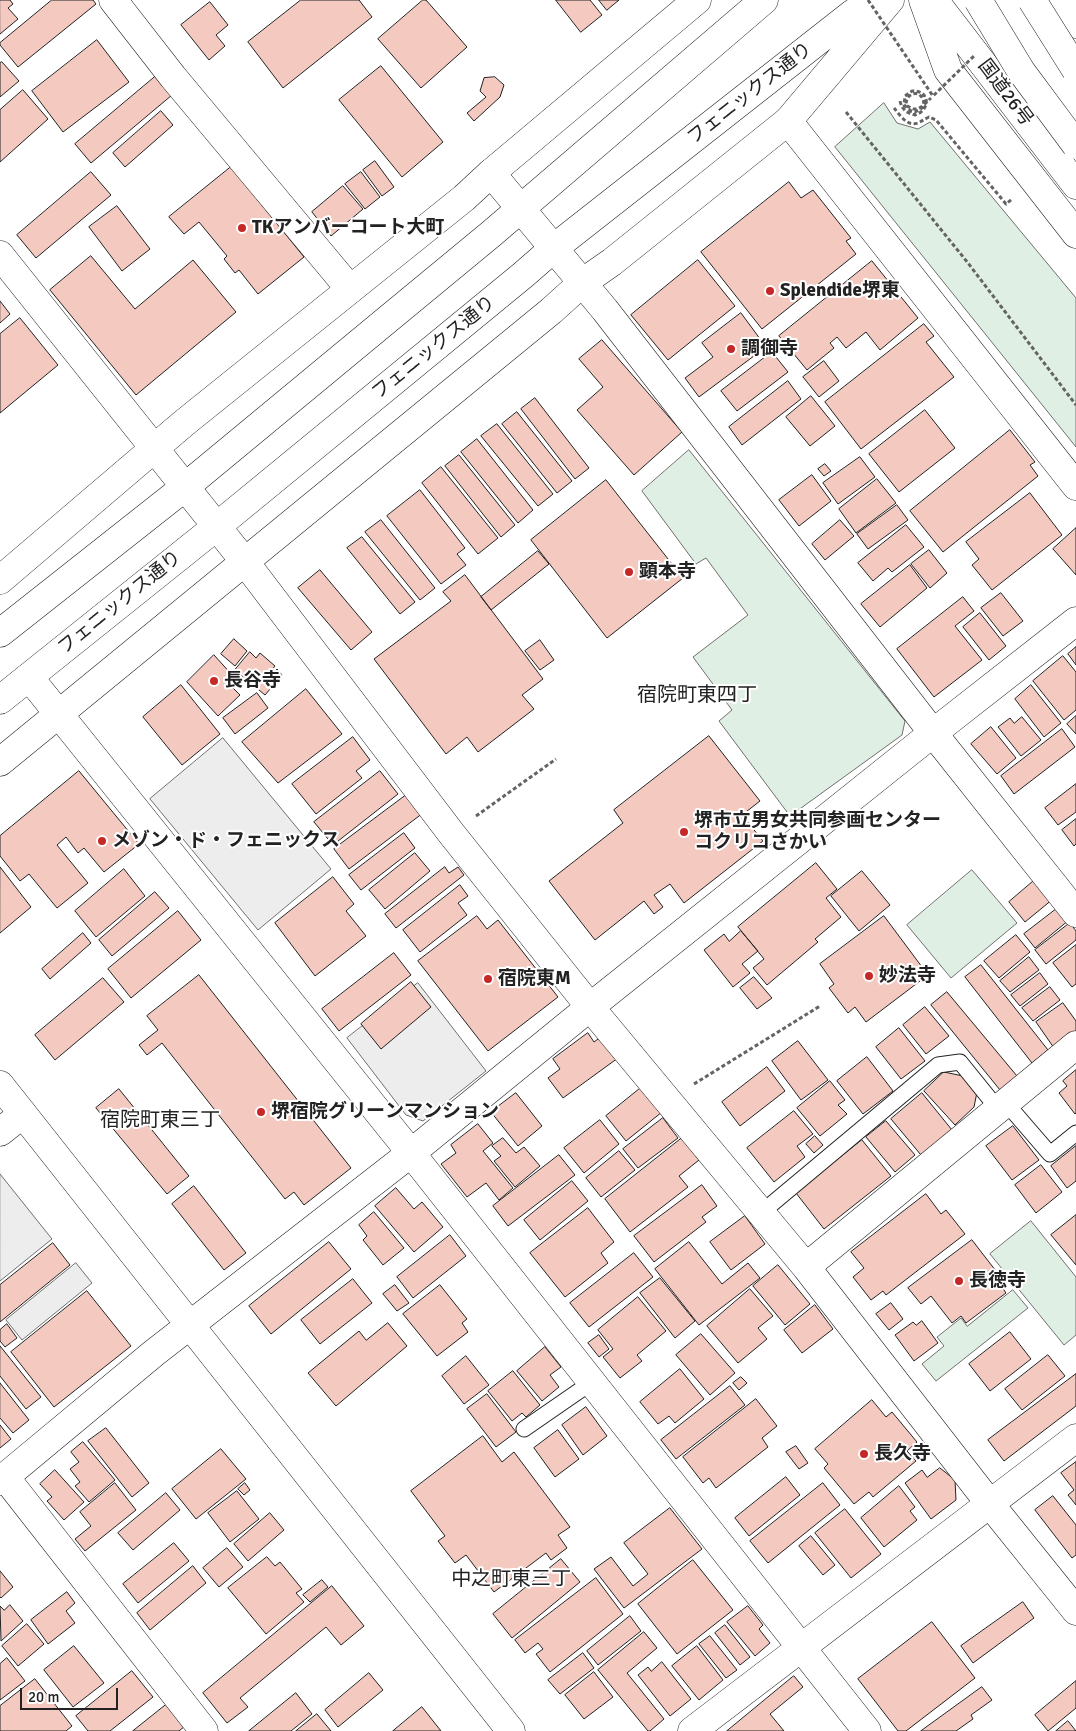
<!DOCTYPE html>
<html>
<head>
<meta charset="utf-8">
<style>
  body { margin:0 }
  #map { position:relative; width:1076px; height:1731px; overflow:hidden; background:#fff; font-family:Signika,sans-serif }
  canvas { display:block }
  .scale { position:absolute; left:20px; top:1688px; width:98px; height:22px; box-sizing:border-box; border:2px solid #222; border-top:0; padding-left:6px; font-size:15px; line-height:18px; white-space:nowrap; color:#222; -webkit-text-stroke:4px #fff; paint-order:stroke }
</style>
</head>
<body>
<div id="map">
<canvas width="1076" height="1731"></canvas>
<div class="scale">20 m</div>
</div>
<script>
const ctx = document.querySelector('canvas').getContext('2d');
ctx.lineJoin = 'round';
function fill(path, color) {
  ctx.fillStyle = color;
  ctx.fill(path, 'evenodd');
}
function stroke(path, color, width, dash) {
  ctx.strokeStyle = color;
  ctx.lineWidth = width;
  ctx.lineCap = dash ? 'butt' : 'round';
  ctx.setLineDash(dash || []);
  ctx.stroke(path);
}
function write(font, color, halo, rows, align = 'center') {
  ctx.font = font + ' Signika,"Noto Sans JP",sans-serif';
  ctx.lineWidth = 4;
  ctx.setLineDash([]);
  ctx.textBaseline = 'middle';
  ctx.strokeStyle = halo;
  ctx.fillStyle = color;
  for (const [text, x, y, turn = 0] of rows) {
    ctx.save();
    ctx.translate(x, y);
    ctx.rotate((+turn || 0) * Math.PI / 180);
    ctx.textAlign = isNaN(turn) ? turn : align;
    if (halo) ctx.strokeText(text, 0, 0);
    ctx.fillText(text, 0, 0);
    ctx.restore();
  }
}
const green = new Path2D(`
  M884 103 897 123 918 129 930 122 1076 298V447L835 147Z
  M689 450 905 721 902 735 790 816 719 721 732 710 693 657 748 615 706 558 696 564 642 491Z
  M972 870 1017 923 951 978 907 925Z
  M1031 1221 1076 1277V1335L1064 1345 990 1254Z
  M1013 1290 1028 1308 936 1381 922 1364 944 1346 937 1337 961 1318 967 1326Z`);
const parking = new Path2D(`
  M223 738 331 869 258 930 150 799Z
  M418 983 486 1071 423 1121 406 1115 347 1038Z
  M0 1174 52 1239 0 1281Z
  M76 1263 92 1283 22 1340 6 1320Z`);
const building = new Path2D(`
  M0 0H10L13 4 8 8 18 19 0 34Z
  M52 0H93L96 4 18 67 0 45V43Z
  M301 0H359L372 17 283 88 248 42Z
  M423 0H426L467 47 421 88 378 39Z
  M556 0H590L602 15 581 32Z
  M599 0H619L607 10Z
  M210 2 228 25 216 35 225 46 209 60 181 25Z
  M97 40 129 82 63 132 32 91Z
  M2 62 19 81 0 97V63Z
  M381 66 443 142 402 177 339 100Z
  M156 76 172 95 91 163 75 144Z
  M495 77 504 85 500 97 474 121 467 113 486 97 480 91 484 78Z
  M23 90 48 119 0 162V110Z
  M161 111 173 125 125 167 113 153Z
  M375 161 394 187 382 196 363 170Z
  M231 167 304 257 258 294 239 270 235 273 224 259 227 256 199 222 184 234 169 217Z
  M91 172 111 195 36 258 17 235Z
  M361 172 380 197 365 209 345 184Z
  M789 182 801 198 813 190 851 238 846 241 856 254 762 329 701 252Z
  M343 186 363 209 331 236 312 212Z
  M117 206 150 249 122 271 89 227Z
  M91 256 135 309 193 260 236 312 136 395 50 290Z
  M698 260 735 306 668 360 631 315Z
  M872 261 918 318 880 350 866 332 846 348 837 337 830 343 834 348 807 370 779 336Z
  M0 301 10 314 0 323Z
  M741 313 766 347 699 397 685 378 713 357 702 343Z
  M20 318 58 365 0 413V334Z
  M924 324 934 336 926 342 954 377 861 449 825 402Z
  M602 340 682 432 634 475 577 410 603 387 579 359Z
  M772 352 788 372 737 411 721 391Z
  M824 361 839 381 819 397 803 377Z
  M788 381 801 399 742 445 729 427Z
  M811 396 835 426 810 446 786 417Z
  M535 398 589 468 575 479 521 409Z
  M925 410 955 448 899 492 869 454Z
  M517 412 572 481 557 493 502 424Z
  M497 424 553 494 538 506 481 436Z
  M1010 430 1035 462 1030 465 1038 476 943 552 910 511Z
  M477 439 533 510 518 523 461 452Z
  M459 455 515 525 501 537 445 466Z
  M860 457 875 477 838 504 823 483Z
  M825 464 831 471 824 476 818 469Z
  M441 467 498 538 478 554 422 483Z
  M812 475 831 501 799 526 779 500Z
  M877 479 896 503 856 533 839 509Z
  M606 480 683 578 607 638 531 540Z
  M420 490 465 548 457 554 466 565 441 584 387 516Z
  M1030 493 1062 535 992 590 972 565 979 559 966 542Z
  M897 505 908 520 868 549 857 534Z
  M381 520 435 588 420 600 365 532Z
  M840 520 854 536 825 560 812 544Z
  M906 525 924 547 892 572 888 568 873 581 858 563Z
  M1076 528V575L1053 549Z
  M362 537 415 602 400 614 347 548Z
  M929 550 947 573 930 588 911 564Z
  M538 551 549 564 491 610 481 597Z
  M910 565 927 588 880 627 861 604Z
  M320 570 372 632 351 650 298 588Z
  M465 575 543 679 522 695 534 709 478 752 467 737 446 754 374 659 451 601 443 592Z
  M1001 593 1023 621 1003 636 981 608Z
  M963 597 974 611 955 626 982 660 934 697 897 649Z
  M980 613 1006 646 989 660 963 627Z
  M234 639 247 651 235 666 221 654Z
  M540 640 554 660 540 670 525 651Z
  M1076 647V665L1068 654Z
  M250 652 256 658 260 653 275 666 269 673 271 676 277 669 282 675 265 695 235 670Z
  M214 655 233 676 227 682 240 695 218 716 187 682Z
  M1063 656 1076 672V710L1064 720 1033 681Z
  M181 685 220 734 182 765 143 717Z
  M1031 685 1061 723 1044 737 1015 699Z
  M306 689 342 734 278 783 242 742Z
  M257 693 268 708 235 734 223 718Z
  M1076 716V734L1067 724Z
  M1022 717 1041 740 1021 756 998 727 1010 718 1014 723Z
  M991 727 1016 758 997 774 971 744Z
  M1062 729 1075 747 1014 794 1001 776Z
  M709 736 760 801 742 815 763 841 684 903 670 884 654 895 663 907 654 914 644 901 595 940 549 881 623 823 614 810Z
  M353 737 370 760 356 771 362 778 316 814 292 784Z
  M79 771 139 844 104 872 84 848 78 853 66 837 57 845 88 883 57 908 29 874 20 881 0 856V836Z
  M380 771 398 794 333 845 314 822Z
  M1076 784V812L1058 825 1045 808Z
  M409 793 423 813 349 869 334 849Z
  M1076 819V844L1074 846 1062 830Z
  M404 833 415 848 361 890 349 875Z
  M415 853 430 871 385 909 369 890Z
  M816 863 837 889 826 898 841 917 815 939 818 942 767 985 753 968 764 959 738 927Z
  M0 867 31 907 0 933Z
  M445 867 449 873 458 867 464 875 396 928 385 914Z
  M124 869 145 896 96 937 75 911Z
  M862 871 890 905 859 931 831 896Z
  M333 877 354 904 346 911 366 936 315 976 275 923Z
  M1036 879 1053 899 1025 922 1009 902Z
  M460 885 468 896 458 903 467 915 420 952 403 930Z
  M155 892 169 908 112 956 99 940Z
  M1059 907 1069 920 1035 948 1024 934Z
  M178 911 201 940 131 998 108 969Z
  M477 916 487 929 498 920 558 997 488 1051 418 961Z
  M884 916 928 975 866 1022 855 1007 848 1013 829 988 834 984 820 964Z
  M1070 923 1076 931V940L1046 964 1035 950Z
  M741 931 758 951 742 964 750 973 733 987 704 950 724 934 729 941Z
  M83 933 91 943 50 979 42 969Z
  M1016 935 1030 952 999 978 984 961Z
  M1076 945V984L1072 987 1053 963Z
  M394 953 411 975 339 1031 322 1009Z
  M1029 957 1039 970 1010 992 1000 981Z
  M981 965 1048 1050 1032 1063 965 977Z
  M1040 973 1048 984 1020 1006 1011 995Z
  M199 975 351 1168 304 1205 294 1192 285 1199 162 1043 147 1055 139 1045 158 1030 147 1016Z
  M754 977 772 998 757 1009 740 988Z
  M103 978 124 1002 55 1060 35 1035Z
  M411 982 431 1007 381 1049 361 1024Z
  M1050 987 1060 1000 1033 1021 1022 1008Z
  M947 992 1017 1076 1000 1090 931 1005Z
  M1063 1003 1076 1021V1033L1054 1048 1036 1022Z
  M925 1007 949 1036 926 1054 903 1025Z
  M899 1028 925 1061 901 1079 876 1047Z
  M588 1033 594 1042 602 1036 618 1058 563 1098 548 1078 560 1069 553 1059Z
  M798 1041 828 1080 801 1100 772 1061Z
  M867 1057 893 1091 863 1114 837 1081Z
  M767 1067 785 1091 740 1126 722 1102Z
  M1076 1070V1113L1075 1114 1059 1093 1067 1086 1063 1081Z
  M944 1072 963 1076 977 1092 974 1107 955 1125 924 1091Z
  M830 1081 845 1100 838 1105 847 1114 820 1136 797 1108Z
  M642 1087 662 1112 626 1141 606 1116Z
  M119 1089 189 1176 167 1194 96 1108Z
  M516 1093 542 1126 518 1146 491 1112Z
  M922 1093 952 1130 921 1155 891 1119Z
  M794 1111 813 1134 797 1146 805 1157 774 1182 747 1148Z
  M663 1118 678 1138 638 1168 623 1149Z
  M600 1120 619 1144 584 1173 564 1148Z
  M886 1121 915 1155 895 1172 866 1137Z
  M478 1124 493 1143 483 1151 513 1188 499 1200 486 1183 467 1197 441 1164 456 1153 451 1145Z
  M1013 1126 1039 1160 1012 1180 986 1146Z
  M815 1136 823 1145 814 1153 806 1144Z
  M503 1138 516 1153 524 1147 540 1166 515 1187 494 1161 501 1156 492 1146Z
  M682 1138 699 1160 679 1176 688 1187 630 1232 605 1199Z
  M862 1140 891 1176 824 1229 796 1193Z
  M1076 1146V1181L1067 1188 1051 1166Z
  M619 1151 635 1170 601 1197 586 1178Z
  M559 1155 575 1175 508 1226 493 1206Z
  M1041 1165 1062 1192 1036 1213 1015 1185Z
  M572 1181 588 1201 540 1240 524 1220Z
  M702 1185 717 1206 702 1217 706 1222 654 1262 634 1236Z
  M194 1186 246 1253 224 1270 172 1204Z
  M396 1188 414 1209 422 1202 443 1227 414 1252 375 1206Z
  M926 1194 941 1214 946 1210 965 1234 886 1295 883 1291 871 1300 853 1277 864 1268 851 1252Z
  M588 1208 614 1242 601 1253 608 1263 565 1297 530 1253Z
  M374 1212 404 1248 383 1265 363 1240 367 1236 359 1225Z
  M1076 1215V1265L1051 1235Z
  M745 1216 765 1244 731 1270 710 1242Z
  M450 1235 466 1256 413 1298 397 1277Z
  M972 1240 1006 1284 1002 1287 1006 1293 966 1323 961 1316 952 1323 931 1296 921 1304 908 1288Z
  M329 1242 351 1269 271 1334 249 1306Z
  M689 1242 722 1284 748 1263 760 1278 699 1325 655 1269Z
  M53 1243 70 1265 0 1322V1285Z
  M634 1253 653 1277 589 1327 570 1303Z
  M778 1265 810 1304 785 1325 753 1286Z
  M660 1278 695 1321 675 1338 640 1293Z
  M353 1279 372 1303 320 1344 301 1320Z
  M395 1285 409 1303 397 1311 383 1294Z
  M440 1285 467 1319 462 1323 468 1332 437 1356 403 1314Z
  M750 1289 773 1316 758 1328 767 1339 738 1363 707 1326Z
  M87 1291 131 1346 54 1407 11 1352Z
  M638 1297 666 1331 637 1355 642 1361 620 1378 603 1357 613 1349 598 1330Z
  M891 1303 903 1319 889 1330 876 1314Z
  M815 1305 833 1329 802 1353 784 1330Z
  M922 1321 938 1343 914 1361 895 1335 913 1322 916 1325Z
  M388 1323 407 1346 336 1406 308 1373 359 1331 366 1340Z
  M7 1324 17 1338 5 1347 0 1341V1330Z
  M1010 1332 1031 1359 990 1391 969 1364Z
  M701 1334 735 1373 710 1395 676 1355Z
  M599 1335 609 1349 599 1357 588 1343Z
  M0 1346 41 1397 26 1409 0 1376Z
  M545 1347 561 1367 550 1375 559 1387 542 1401 517 1371Z
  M1048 1355 1065 1376 1022 1410 1005 1389Z
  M466 1356 489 1385 464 1404 442 1376Z
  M680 1369 704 1399 675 1423 669 1416 658 1424 640 1402Z
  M513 1371 540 1405 526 1417 522 1413 512 1421 488 1391Z
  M1076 1374V1406L1004 1461 988 1440Z
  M741 1377 747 1383 739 1390 733 1383Z
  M0 1383 29 1420 13 1433 0 1418Z
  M730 1386 745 1405 676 1459 661 1440Z
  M487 1394 516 1432 496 1447 467 1409Z
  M756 1399 777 1426 762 1438 768 1447 716 1488 709 1478 703 1483 683 1457Z
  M872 1400 886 1417 892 1412 917 1442 907 1451 916 1461 873 1497 869 1492 854 1504 824 1468 828 1464 815 1449Z
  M586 1407 607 1436 583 1455 562 1425Z
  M0 1425 11 1439 0 1448Z
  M106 1428 149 1483 132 1497 88 1441Z
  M558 1430 579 1459 555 1477 534 1448Z
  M483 1436 502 1462 514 1452 570 1527 558 1535 567 1548 551 1560 546 1553 494 1592 466 1555 455 1563 438 1541 445 1536 411 1491Z
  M83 1442 115 1480 89 1502 75 1486 80 1482 70 1469 79 1462 71 1452Z
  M796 1446 808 1463 799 1469 786 1452Z
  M221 1449 246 1479 196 1519 172 1489Z
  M1076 1462V1505L1068 1495 1074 1490 1061 1473Z
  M940 1468 955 1480 956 1500 931 1519 905 1483 922 1470 927 1477Z
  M55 1470 84 1502 64 1520 47 1501 52 1497 40 1484Z
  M786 1477 800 1495 749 1536 735 1518Z
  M115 1483 136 1510 85 1551 75 1539 91 1526 80 1512Z
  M245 1483 250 1490 244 1495 238 1489Z
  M823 1483 840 1505 768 1563 750 1541Z
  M899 1486 915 1507 910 1511 917 1520 884 1547 861 1518Z
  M237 1491 259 1519 230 1542 208 1513Z
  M166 1493 180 1510 133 1550 118 1533Z
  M1053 1496 1076 1525V1555L1072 1558 1035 1510Z
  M670 1508 702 1549 624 1608 594 1569 611 1557 633 1586 648 1574 624 1543Z
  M845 1509 881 1554 851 1578 815 1533Z
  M270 1513 284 1530 248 1561 234 1544Z
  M811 1536 835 1565 823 1575 799 1546Z
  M174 1543 189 1561 138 1603 123 1584Z
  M227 1548 243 1567 219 1587 203 1568Z
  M267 1557 275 1566 280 1562 302 1589 296 1593 304 1602 266 1634 228 1588Z
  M561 1559 580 1582 512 1638 493 1614Z
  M693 1560 733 1610 677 1654 638 1604Z
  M193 1566 206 1583 150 1630 137 1613Z
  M0 1571 13 1587 1 1598 0 1597Z
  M596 1578 623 1614 550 1672 536 1654 543 1649 538 1643 525 1653 515 1640Z
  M322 1580 328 1587 310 1602 303 1595Z
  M332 1586 364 1626 341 1645 326 1627 240 1698 248 1707 227 1723 203 1693Z
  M67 1592 75 1603 66 1611 75 1623 48 1644 31 1620Z
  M1023 1602 1034 1618 973 1663 961 1646Z
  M10 1605 23 1621 1 1641 0 1606 4 1610Z
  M748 1606 763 1625 759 1629 770 1643 755 1656 727 1622Z
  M630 1616 641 1631 598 1665 587 1651Z
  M932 1622 975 1678 906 1731H898L858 1679Z
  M27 1624 44 1644 18 1666 2 1646Z
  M725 1625 750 1657 740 1665 715 1633Z
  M644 1632 657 1648 627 1673 664 1719 650 1731H648L598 1670Z
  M710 1636 737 1670 726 1678 699 1644Z
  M74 1646 104 1683 73 1707 44 1670Z
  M697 1646 723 1680 699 1700 672 1666Z
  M583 1653 594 1668 560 1694 548 1680Z
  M7 1658 25 1681 0 1700V1664Z
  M662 1662 691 1699 670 1716 638 1675 648 1667 651 1671Z
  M132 1671 153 1697 110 1731H88L76 1716Z
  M594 1672 613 1697 584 1719 565 1695Z
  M369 1673 383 1690 338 1727 325 1710Z
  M794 1676 803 1687 770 1714 784 1731H727Z
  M35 1679 72 1726 66 1731H0V1706Z
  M1076 1681V1708L1048 1731 1035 1715Z
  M982 1687 992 1700 971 1715 973 1719 956 1731H921Z
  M296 1693 312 1714 291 1731H249Z
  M167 1704 185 1726 179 1731H133Z
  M422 1707 441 1731H393Z
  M317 1714 331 1731H296Z
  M1068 1721 1076 1731H1056Z`);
const path = new Path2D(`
  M900 101C902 110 907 113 915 115 931 110 930 90 912 91L905 96 904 105 911 111 915 112 922 108C925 102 924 99 919 94 911 92 906 97 906 105 918 114 922 106 931 98
  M894 108C900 115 907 127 918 123 922 121 925 119 929 117L936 120 1006 204 1012 199
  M846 112 968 263 1076 405
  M476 816 556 759
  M694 1084 820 1006`);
const lane = new Path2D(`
  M1006 1103 1050 1154 1076 1133
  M761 1213 938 1065 960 1062 998 1109
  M524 1429 592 1382`);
const street = new Path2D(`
  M113 0 173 77 350 289
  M788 121 1076 486
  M491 173 605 310 933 733 1076 913
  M0 255 245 562 451 833 590 1007 806 1267 990 1504 1076 1611
  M29 677 411 1153 867 1731
  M0 1132 23 1114
  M806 1267 1076 1045
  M5 1477 204 1731
  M0 1481 154 1353 411 1153 590 1007 933 733 1076 621
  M692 1731 1076 1438`);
const secondary = new Path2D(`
  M0 1085 511 1731`);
const highway = new Path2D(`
  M923 0 948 70 1076 234
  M934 0 1076 185
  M1061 0 1076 24
  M0 580 184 423 464 198 491 173 697 0
  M0 633 185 487 382 324 491 234 764 0
  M0 700 216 527 523 275 554 248 852 14 872 0
  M0 762 551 311 582 283 612 262 788 121 890 0`);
const pathBridge = new Path2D(`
  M868 0 933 96 975 55`);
const highwayBridge = new Path2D(`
  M978 0 1021 71 1076 145
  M1032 0 1076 70`);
const markers = [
  [242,228,5,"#c62828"],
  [770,291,5,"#c62828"],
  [731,349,5,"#c62828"],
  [629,572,5,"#c62828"],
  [214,681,5,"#c62828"],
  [684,832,5,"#c62828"],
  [102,841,5,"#c62828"],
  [869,976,5,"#c62828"],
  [488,979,5,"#c62828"],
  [261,1112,5,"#c62828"],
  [959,1281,5,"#c62828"],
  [864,1454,5,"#c62828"]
];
const streetNames = [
  ["国道26号",1005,93,53],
  ["フェニックス通り",750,94,-38],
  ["フェニックス通り",434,348,-39],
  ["フェニックス通り",120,603,-39]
];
const poiNames = [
  ["TKアンバーコート大町",252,228],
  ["Splendide堺東",780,291],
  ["調御寺",741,349],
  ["顕本寺",639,572],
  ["長谷寺",224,681],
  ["堺市立男女共同参画センター",694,821],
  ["コクリコさかい",694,843],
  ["メゾン・ド・フェニックス",112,841],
  ["妙法寺",879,976],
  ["宿院東M",498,979],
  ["堺宿院グリーンマンション",271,1112],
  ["長徳寺",969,1281],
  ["長久寺",874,1454]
];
const neighbourhoodNames = [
  ["宿院町東四丁",697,696],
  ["宿院町東三丁",160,1121],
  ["中之町東三丁",511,1580]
];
fill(green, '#e0efe3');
stroke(green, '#6f6f6f', 1);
fill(parking, '#ededed');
stroke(parking, '#6f6f6f', 1);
fill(building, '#f3c9c0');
stroke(building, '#222', 1);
stroke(lane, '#222', 17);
stroke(street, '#222', 29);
stroke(secondary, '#222', 29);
stroke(highway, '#222', 29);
stroke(path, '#646464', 3, [4, 2.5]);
stroke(lane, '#fff', 15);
stroke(street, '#fff', 28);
stroke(secondary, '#fff', 28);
stroke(highway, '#fff', 28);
stroke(highwayBridge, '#222', 29, []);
stroke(pathBridge, '#646464', 3, [4, 2.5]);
stroke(highwayBridge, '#fff', 28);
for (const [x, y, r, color] of markers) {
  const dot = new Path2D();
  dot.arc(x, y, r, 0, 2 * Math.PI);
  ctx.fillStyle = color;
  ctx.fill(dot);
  stroke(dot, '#fff', 2);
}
write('19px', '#222', '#fff', streetNames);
write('bold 19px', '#222', '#fff', poiNames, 'left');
write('20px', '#222', '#fff', neighbourhoodNames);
</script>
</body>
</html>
